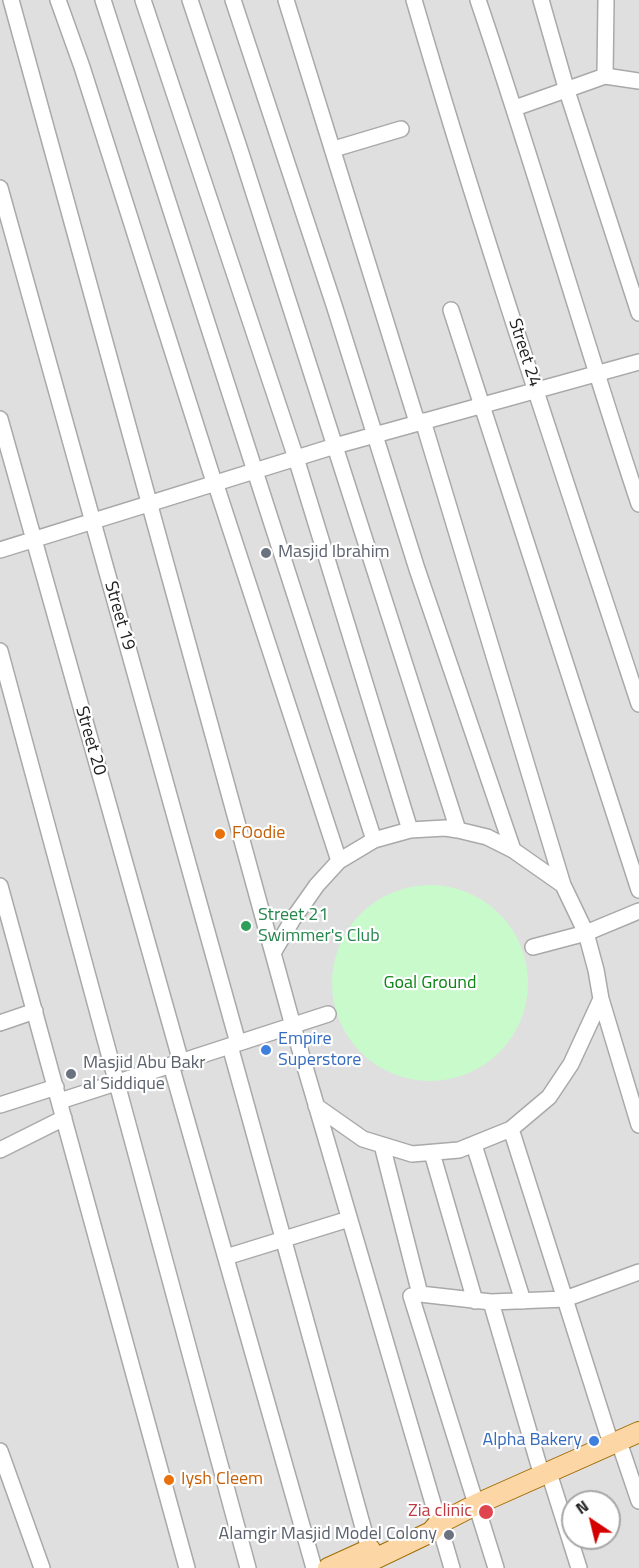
<!DOCTYPE html>
<html>
<head>
<meta charset="utf-8">
<style>
  body { margin:0 }
  #map { position:relative; width:639px; height:1568px; overflow:hidden; background:#f2efe9; font-family:"Titillium Web",sans-serif }
  canvas { display:block }
  .north { position:absolute; left:561px; top:1490px; width:60px; height:60px; box-sizing:border-box; background:#fff; border:2px solid #a7a7a7; border-radius:50%; rotate:325deg; font-size:16px; font-weight:700; line-height:24px; text-align:center; color:#222 }
  .north::after { content:''; display:block; margin:auto; width:21px; height:27px; background:#d40000; clip-path:polygon(50% 0,100% 100%,50% 72%,0 100%) }
</style>
</head>
<body>
<div id="map">
<canvas width="639" height="1568"></canvas>
<div class="north">N</div>
</div>
<script>
const ctx = document.querySelector('canvas').getContext('2d');
ctx.lineJoin = 'round';
function fill(path, color) {
  ctx.fillStyle = color;
  ctx.fill(path, 'evenodd');
}
function stroke(path, color, width, dash) {
  ctx.strokeStyle = color;
  ctx.lineWidth = width;
  ctx.lineCap = dash ? 'butt' : 'round';
  ctx.setLineDash(dash || []);
  ctx.stroke(path);
}
function write(font, color, halo, rows, align = 'center') {
  ctx.font = font + ' "Titillium Web",sans-serif';
  ctx.lineWidth = 4.5;
  ctx.setLineDash([]);
  ctx.textBaseline = 'middle';
  ctx.strokeStyle = halo;
  ctx.fillStyle = color;
  for (const [text, x, y, turn = 0] of rows) {
    ctx.save();
    ctx.translate(x, y);
    ctx.rotate((+turn || 0) * Math.PI / 180);
    ctx.textAlign = isNaN(turn) ? turn : align;
    if (halo) ctx.strokeText(text, 0, 0);
    ctx.fillText(text, 0, 0);
    ctx.restore();
  }
}
const residential = new Path2D(`
  M0 0H639V1568H0ZM573 1502H609V1538H573Z`);
const park = new Path2D(`
  M332 983a98 98 0 1 1 196 0a98 98 0 1 1-196 0Z`);
const minor = new Path2D(`
  M11 0 293 1026 452 1568
  M58 0 82 67 214 482
  M103 0 374 840
  M143 0 296 458 410 830
  M190 0 239 147 458 830
  M233 0 334 305 417 569 513 850
  M286 0 417 422
  M414 0C483 237 562 470 639 704
  M478 0C535 167 583 336 639 504
  M541 0 567 91 639 313
  M605 76 606 0
  M515 108 605 76 639 81
  M334 149 401 129
  M0 188 238 1043
  M451 310 639 890
  M0 419 181 1062
  M423 421 563 885
  M215 482 339 861
  M0 550 335 446 639 362
  M0 651 248 1568
  M0 886 187 1568
  M533 947 586 933 639 911
  M273 953 293 919 317 885 339 861 374 840 410 830 445 828 458 830 487 837 513 850 563 885 586 933 596 970 601 999 571 1064 549 1097 511 1129 459 1150 412 1154 363 1139 316 1106
  M601 999 639 1125
  M0 1023 35 1011
  M230 1046 369 1549
  M171 1065 314 1568
  M60 1101 328 1014
  M0 1105 56 1087
  M511 1129 611 1444
  M382 1145 420 1294
  M474 1145 523 1301
  M0 1150 64 1118
  M432 1153 475 1301
  M226 1257 349 1219
  M491 1302 542 1476
  M619 1442 639 1501
  M0 1451 42 1568
  M549 1473 579 1568
  M496 1568 411 1296 420 1294 491 1302 565 1299 639 1272`);
const major = new Path2D(`
  M328 1568 370 1549
  M356 1568 431 1532 438 1524 477 1504 639 1432`);
const markers = [
  [266,553,6,"#6b7280"],
  [220,834,6,"#e8710a"],
  [246,926,6,"#2e9e5b"],
  [266,1050,6,"#3f7fe0"],
  [71,1074,6,"#6b7280"],
  [594,1441,6,"#3f7fe0"],
  [169,1480,6,"#e8710a"],
  [486,1512,8,"#e0444e"],
  [449,1535,6,"#6b7280"]
];
const streetNames = [
  ["Street 24",524,353,72],
  ["Street 19",119,616,74],
  ["Street 20",90,741,74]
];
const worshipNames = [
  ["Masjid Ibrahim",278,553],
  ["Masjid Abu Bakr",83,1064],
  ["al Siddique",83,1085],
  ["Alamgir Masjid Model Colony",437,1535,"right"]
];
const foodNames = [
  ["FOodie",232,834],
  ["Iysh Cleem",181,1480]
];
const leisureNames = [
  ["Street 21",258,916],
  ["Swimmer's Club",258,937]
];
const parkNames = [
  ["Goal Ground",430,984]
];
const shopNames = [
  ["Empire",278,1040],
  ["Superstore",278,1061],
  ["Alpha Bakery",582,1441,"right"]
];
const healthNames = [
  ["Zia clinic",472,1512]
];
fill(residential, '#e0dfdf');
fill(park, '#c8facc');
stroke(minor, '#a9a9a9', 18);
stroke(major, '#a06b00', 22);
stroke(minor, '#fff', 15);
stroke(major, '#fcd6a4', 20);
for (const [x, y, r, color] of markers) {
  const dot = new Path2D();
  dot.arc(x, y, r, 0, 2 * Math.PI);
  ctx.fillStyle = color;
  ctx.fill(dot);
  stroke(dot, '#fff', 2);
}
write('18px', '#222', '#fff', streetNames);
write('18px', '#5b616d', '#fff', worshipNames, 'left');
write('18px', '#c56008', '#fff', foodNames, 'left');
write('18px', '#27864d', '#fff', leisureNames, 'left');
write('18px', '#0c8416', '#fff', parkNames);
write('18px', '#366cbe', '#fff', shopNames, 'left');
write('18px', '#be3a42', '#fff', healthNames, 'right');
</script>
</body>
</html>
